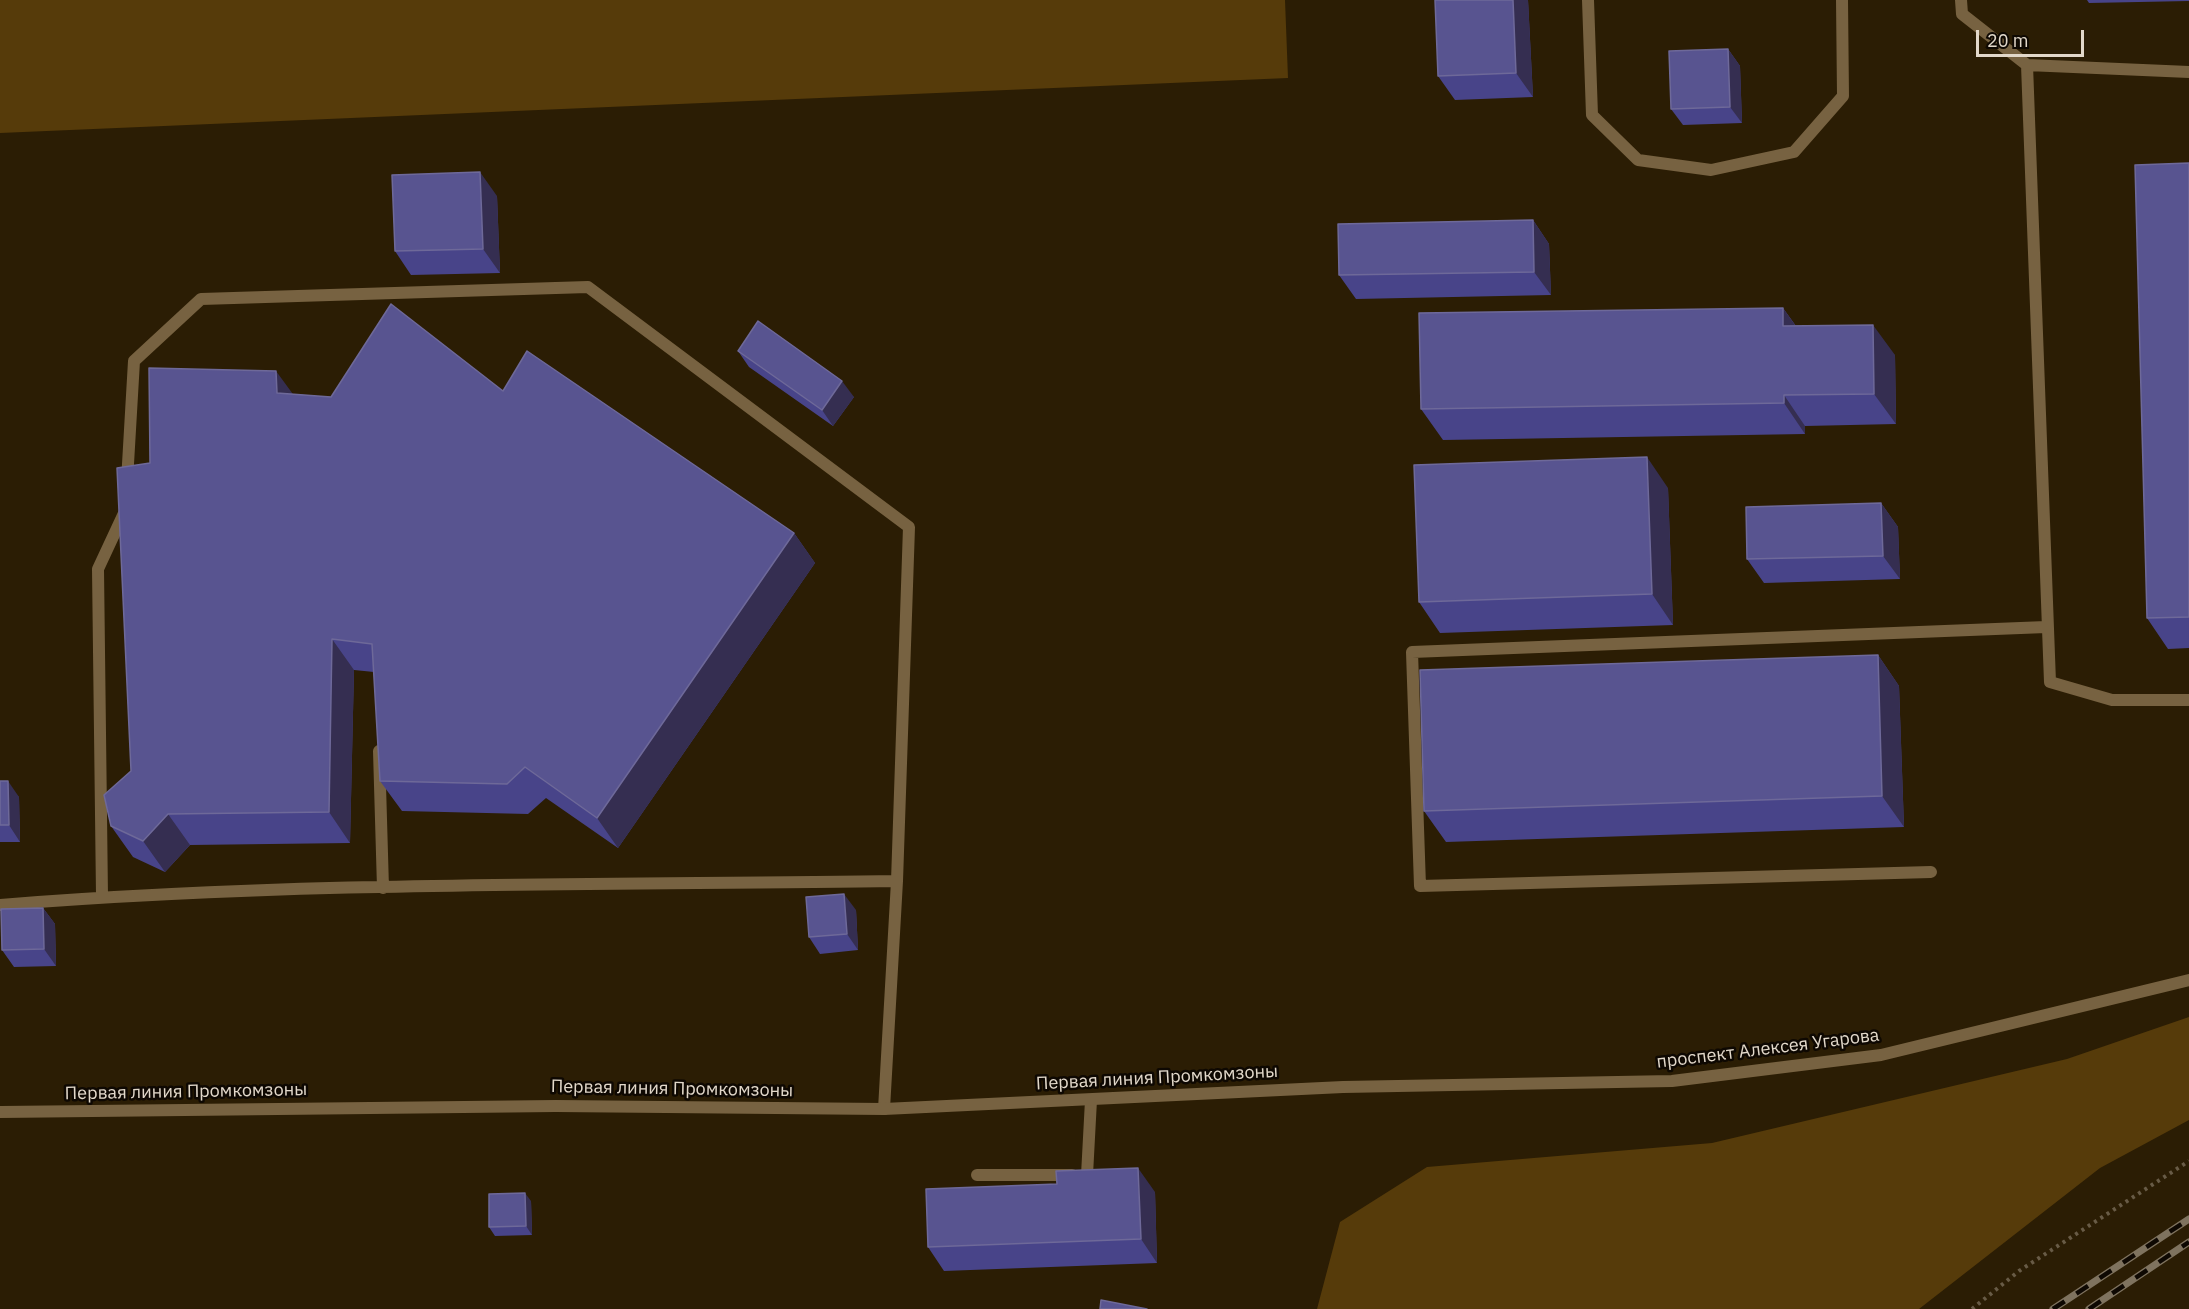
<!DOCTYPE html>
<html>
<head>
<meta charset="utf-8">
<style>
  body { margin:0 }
  #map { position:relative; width:2189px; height:1309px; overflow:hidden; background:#2b1d04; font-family:"IBM Plex Sans",sans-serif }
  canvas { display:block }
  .scale { position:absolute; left:1976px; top:30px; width:108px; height:27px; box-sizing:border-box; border:3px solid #e2d8ca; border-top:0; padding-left:8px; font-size:18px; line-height:21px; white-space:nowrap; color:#e2d8ca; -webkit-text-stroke:4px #0e0802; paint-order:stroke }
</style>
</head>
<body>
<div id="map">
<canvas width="2189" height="1309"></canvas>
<div class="scale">20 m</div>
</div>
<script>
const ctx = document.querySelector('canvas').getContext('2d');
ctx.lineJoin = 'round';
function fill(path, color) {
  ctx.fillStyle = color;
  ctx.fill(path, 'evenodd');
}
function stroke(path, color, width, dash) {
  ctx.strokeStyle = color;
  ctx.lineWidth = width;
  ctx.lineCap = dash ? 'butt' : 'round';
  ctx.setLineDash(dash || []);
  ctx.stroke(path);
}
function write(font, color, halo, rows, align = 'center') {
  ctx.font = font + ' "IBM Plex Sans",sans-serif';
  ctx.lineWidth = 5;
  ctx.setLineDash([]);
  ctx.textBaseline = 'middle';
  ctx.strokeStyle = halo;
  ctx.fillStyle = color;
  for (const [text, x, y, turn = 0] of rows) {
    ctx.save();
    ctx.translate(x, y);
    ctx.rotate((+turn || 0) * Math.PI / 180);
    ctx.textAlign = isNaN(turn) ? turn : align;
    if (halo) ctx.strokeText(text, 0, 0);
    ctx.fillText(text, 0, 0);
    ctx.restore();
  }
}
const green = new Path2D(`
  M0 0H1285L1288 78 0 133Z
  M2189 1017V1120L2100 1168 1919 1309H1317L1340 1222 1427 1167 1712 1143 2067 1059Z`);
const path = new Path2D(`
  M1972 1309 2019 1271 2189 1161`);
const lane = new Path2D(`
  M1588 0 1592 115 1638 160 1711 170 1794 152 1843 96 1842 0
  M1961 0 1962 14 2027 65 2050 682 2112 700H2189
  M2027 65 2189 72
  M127 481 134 361 201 299 588 287 909 527 897 881 884 1109
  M379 751 383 888
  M1931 872 1420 886 1412 652 2046 627
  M102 896 98 569 125 511
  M0 905C298 881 599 885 897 881
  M977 1175H1072
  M1087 1175 1091 1100`);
const street = new Path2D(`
  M0 1112 556 1106 884 1109 1343 1087 1672 1081 1881 1055 2189 980`);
const rail = new Path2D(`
  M2053 1309 2189 1219
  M2089 1309 2189 1242`);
const wall = new Path2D(`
  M1528 0 1533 97 1455 100 1438 76Z
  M2087 0H2189V1L2089 3Z
  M1728 49 1740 66 1742 123 1683 125 1671 109Z
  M2189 163V648L2168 649 2147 618Z
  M497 196 500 273 411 275 395 251Z
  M1533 220 1549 244 1551 295 1356 299 1339 275Z
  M1783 308 1796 326 1895 355 1896 424 1805 426V434L1443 440 1421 409Z
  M738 351 854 397 833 426 749 367Z
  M503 391 794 533 815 563 618 848 546 798 528 814 402 811 380 781 374 672 354 670 350 843 190 845 165 872 133 857 111 826 131 771 150 463 293 394 331 397Z
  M1668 488 1673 625 1440 633 1419 602Z
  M1881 503 1898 527 1900 579 1764 583 1747 559Z
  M1878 655 1899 686 1904 827 1446 842 1424 811Z
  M0 781 19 797 20 842H0Z
  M43 908 55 924 56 966 14 967 2 950Z
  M856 910 858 950 820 954 809 937Z
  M1155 1192 1157 1263 944 1271 928 1247Z
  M531 1201 532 1235 495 1236 489 1227Z`);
const shadedWall = new Path2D(`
  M1513 0H1528L1533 97 1516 73Z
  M1728 49 1740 66 1742 123 1730 107Z
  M480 172 497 196 500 273 483 249Z
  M1533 220 1549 244 1551 295 1534 272Z
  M1783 308 1804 338 1783 326Z
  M1873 325 1895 355 1896 424 1874 394Z
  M276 371 298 401 277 393Z
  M842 381 854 397 833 426 822 410Z
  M1784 395 1805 426V434L1784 403Z
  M1647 457 1668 488 1673 625 1652 594Z
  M1881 503 1898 527 1900 579 1883 556Z
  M794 533 815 563 618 848 597 818Z
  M332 639 354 670 350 843 329 812Z
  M1878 655 1899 686 1904 827 1882 796Z
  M8 781 19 797 20 842 9 825Z
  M168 814 190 845 165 872 143 841Z
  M844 894 856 910 858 950 847 934Z
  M43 908 55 924 56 966 44 949Z
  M1138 1168 1155 1192 1157 1263 1141 1239Z
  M525 1193 531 1201 532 1235 526 1226Z`);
const building = new Path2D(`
  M1435 0H1513L1516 73 1438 76Z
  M1728 49 1730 107 1671 109 1669 51Z
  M2189 163V617L2147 618 2135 165Z
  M480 172 483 249 395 251 392 175Z
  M1533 220 1534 272 1339 275 1338 224Z
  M391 304 503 391 527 351 794 533 597 818 525 767 507 784 380 781 372 644 332 639 329 812 168 814 143 841 111 826 104 795 131 771 117 468 150 463 149 368 276 371 277 393 331 397Z
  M1783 308V326L1873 325 1874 394 1784 395V403L1421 409 1419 313Z
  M758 321 842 381 822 410 738 351Z
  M1647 457 1652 594 1419 602 1414 465Z
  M1881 503 1883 556 1747 559 1746 507Z
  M1878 655 1882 796 1424 811 1420 670Z
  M0 781H8L9 825H0Z
  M844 894 847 934 809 937 806 897Z
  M43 908 44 949 2 950 1 909Z
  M1138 1168 1141 1239 928 1247 926 1189 1057 1184 1056 1171Z
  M525 1193 526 1226 489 1227V1194Z
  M1101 1300 1147 1309H1100Z`);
const streetNames = [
  ["проспект Алексея Угарова",1768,1049,-7],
  ["Первая линия Промкомзоны",1157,1078,-3],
  ["Первая линия Промкомзоны",672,1089,1],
  ["Первая линия Промкомзоны",186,1092,-1]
];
fill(green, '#563b0a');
stroke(path, '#685b46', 4, [3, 4.5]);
stroke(lane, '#776241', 12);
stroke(street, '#776241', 12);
stroke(rail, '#7f735f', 7);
stroke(rail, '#0e0802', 4.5, [14]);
fill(wall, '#484489');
fill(shadedWall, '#352e51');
fill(building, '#585490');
stroke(building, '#6e6999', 1.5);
write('18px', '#e2d8ca', '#0e0802', streetNames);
</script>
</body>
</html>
